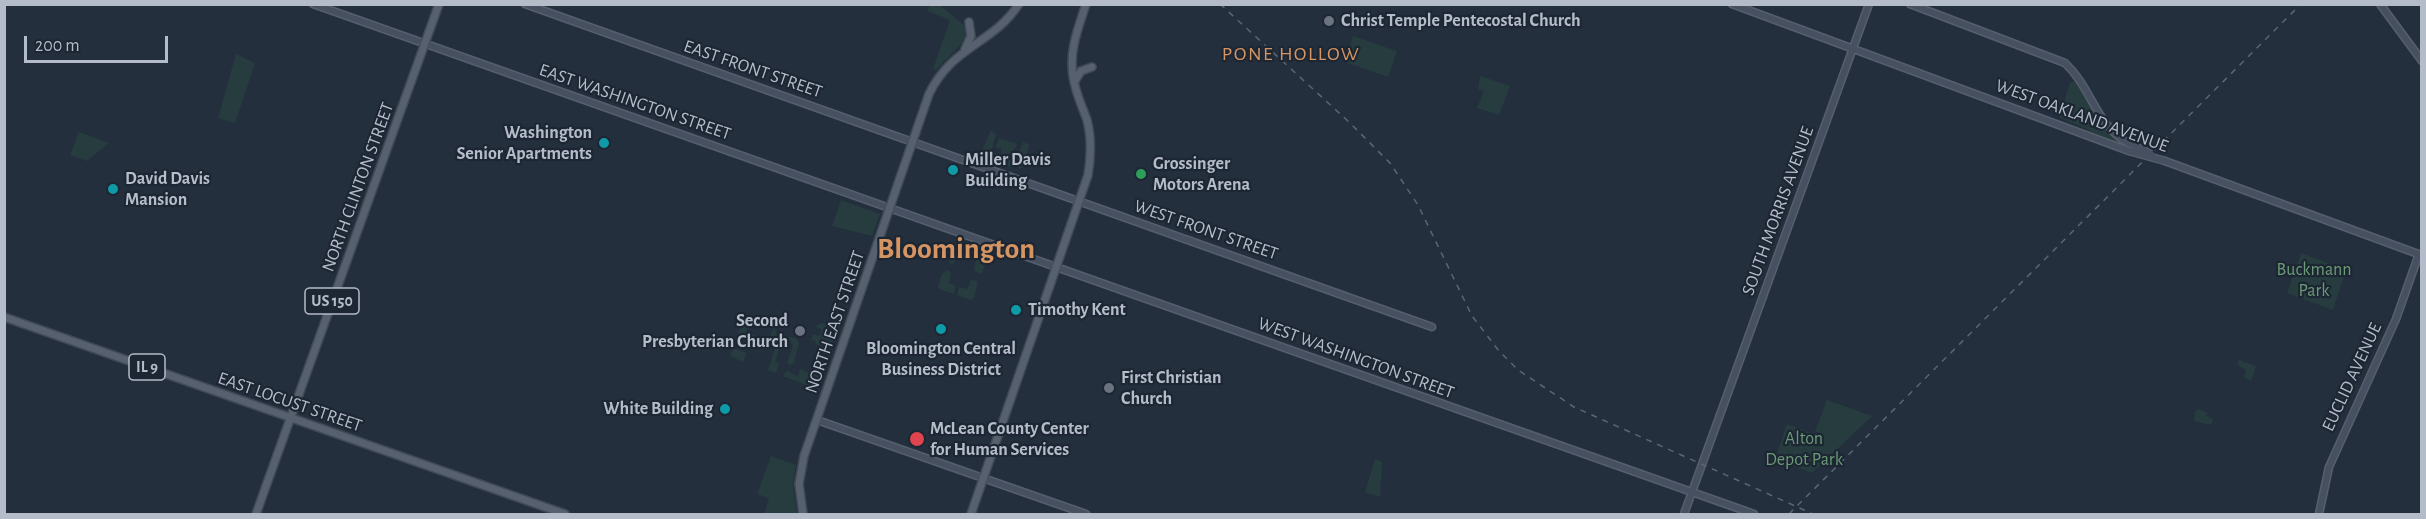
<!DOCTYPE html>
<html>
<head>
<meta charset="utf-8">
<style>
  body { margin:0 }
  #map { position:relative; width:2426px; height:519px; overflow:hidden; background:#242f3e; font-family:"Alegreya Sans",sans-serif }
  canvas { display:block }
  .frame { position:absolute; inset:0; border:6px solid #b4bcc9; pointer-events:none }
  .scale { position:absolute; left:24px; top:36px; width:144px; height:27px; box-sizing:border-box; border:3px solid #b4bcc9; border-top:0; padding-left:8px; font-size:18px; line-height:21px; white-space:nowrap; color:#b4bcc9; -webkit-text-stroke:4px #1d2633; paint-order:stroke }
</style>
</head>
<body>
<div id="map">
<canvas width="2426" height="519"></canvas>
<div class="frame"></div>
<div class="scale">200 m</div>
</div>
<script>
const ctx = document.querySelector('canvas').getContext('2d');
ctx.lineJoin = 'round';
function fill(path, color) {
  ctx.fillStyle = color;
  ctx.fill(path, 'evenodd');
}
function stroke(path, color, width, dash) {
  ctx.strokeStyle = color;
  ctx.lineWidth = width;
  ctx.lineCap = dash ? 'butt' : 'round';
  ctx.setLineDash(dash || []);
  ctx.stroke(path);
}
function write(font, color, halo, rows, align = 'center') {
  ctx.font = font + ' "Alegreya Sans",sans-serif';
  ctx.lineWidth = 4.5;
  ctx.setLineDash([]);
  ctx.textBaseline = 'middle';
  ctx.strokeStyle = halo;
  ctx.fillStyle = color;
  for (const [text, x, y, turn = 0] of rows) {
    ctx.save();
    ctx.translate(x, y);
    ctx.rotate((+turn || 0) * Math.PI / 180);
    ctx.textAlign = isNaN(turn) ? turn : align;
    if (halo) ctx.strokeText(text, 0, 0);
    ctx.fillText(text, 0, 0);
    ctx.restore();
  }
}
const green = new Path2D(`
  M930 5H940L966 27 969 36 936 70 933 69 950 20 927 11Z
  M1353 36 1397 51 1388 77 1345 62Z
  M236 54 255 63 235 123 218 118Z
  M1480 76 1510 86 1499 115 1477 108 1484 91 1478 89Z
  M2076 81 2098 122 2121 145 2059 117 2070 83Z
  M991 130 996 135 990 155 987 157 980 155Z
  M79 132 109 143 87 161 70 155Z
  M999 138 1017 144 1011 157 1001 154 1002 149 996 147Z
  M1023 142 1030 145 1021 169 1018 168 1015 160Z
  M994 153 1012 159 1013 168 993 161Z
  M841 200 880 214 872 236 832 226Z
  M955 243 965 246 953 264 949 263 948 257 952 244Z
  M978 251 986 254 988 259 981 274 974 271 976 261 973 259H977Z
  M2301 253 2346 270 2333 310 2287 293Z
  M947 270 951 273 949 283 956 286 954 294 939 289 938 286 942 274Z
  M971 280 978 281 974 298 970 300 957 295 959 287 967 289Z
  M844 313 831 348 815 344 816 341 811 340 813 334 819 336 822 330 815 326C829 319 833 330 844 313Z
  M741 325 747 328 746 332 762 338 770 336 774 327 780 345 775 344 773 347 738 334Z
  M788 337 796 338 799 343 794 361 796 362 790 365 787 363 793 346Z
  M776 345 780 347 775 361 779 364 776 373 768 370Z
  M733 348 747 353 743 362 730 356Z
  M2239 360 2256 366 2251 381 2244 378 2246 370 2237 365Z
  M800 369 823 378 819 390 783 376 787 370 798 377Z
  M1827 400 1872 416 1812 473 1775 459 1787 424 1814 434Z
  M2198 409 2208 413 2206 416 2213 419 2211 425 2194 421 2195 412Z
  M771 456 796 465 793 486 797 514H764L769 498 757 494Z
  M1375 459 1382 462 1380 497 1365 492Z`);
const secondary = new Path2D(`
  M313 4 1754 514
  M525 4 1432 327
  M1732 4 2129 151
  M1910 4 2065 63C2093 89 2096 129 2134 146
  M2380 4 2422 61
  M2165 161 2421 255
  M817 420 1086 514
  M1684 514 1869 4
  M2319 514 2329 467 2396 319 2419 254`);
const primary = new Path2D(`
  M965 49 971 36 969 22
  M1075 81 1081 71 1092 67
  M4 317 565 514
  M256 514 439 4
  M803 514 799 484 804 456 929 94C953 45 992 45 1019 4
  M971 514 1088 175C1091 157 1092 139 1087 120 1082 106 1075 92 1073 76 1069 50 1078 29 1086 4`);
const rail = new Path2D(`
  M1220 4 1349 122 1390 163 1418 205 1472 316 1499 351 1518 370 1574 407 1813 514
  M1789 514 2301 4
  M1890 514H1936`);
const secondaryBridge = new Path2D(`
  M2134 146 2151 154
  M2129 151 2165 161`);
const markers = [
  [1329,21,6,"#6b7280"],
  [604,143,6,"#0f9aa8"],
  [953,170,6,"#0f9aa8"],
  [1141,174,6,"#2e9e5b"],
  [113,189,6,"#0f9aa8"],
  [1016,310,6,"#0f9aa8"],
  [941,329,6,"#0f9aa8"],
  [800,331,6,"#6b7280"],
  [1109,388,6,"#6b7280"],
  [725,409,6,"#0f9aa8"],
  [917,439,8,"#e0444e"]
];
const shields = [
  [332,301,54],
  [147,367,36]
];
const shieldNames = [
  ["US 150",332,301],
  ["IL 9",147,367]
];
const poiNames = [
  ["Christ Temple Pentecostal Church",1341,21],
  ["Washington",592,133,"right"],
  ["Senior Apartments",592,154,"right"],
  ["Miller Davis",965,160],
  ["Building",965,181],
  ["Grossinger",1153,164],
  ["Motors Arena",1153,185],
  ["David Davis",125,179],
  ["Mansion",125,200],
  ["Timothy Kent",1028,310],
  ["Second",788,321,"right"],
  ["Presbyterian Church",788,342,"right"],
  ["Bloomington Central",941,349,"center"],
  ["Business District",941,370,"center"],
  ["First Christian",1121,378],
  ["Church",1121,399],
  ["White Building",713,409,"right"],
  ["McLean County Center",930,429],
  ["for Human Services",930,450]
];
const streetNames = [
  ["EAST FRONT STREET",753,69,19],
  ["EAST WASHINGTON STREET",635,102,19],
  ["WEST OAKLAND AVENUE",2082,116,20],
  ["NORTH CLINTON STREET",358,187,-70],
  ["SOUTH MORRIS AVENUE",1778,211,-70],
  ["WEST FRONT STREET",1206,230,19],
  ["NORTH EAST STREET",835,322,-71],
  ["WEST WASHINGTON STREET",1356,358,20],
  ["EUCLID AVENUE",2352,377,-65],
  ["EAST LOCUST STREET",290,402,19]
];
const parkNames = [
  ["Buckmann",2314,270],
  ["Park",2314,291],
  ["Alton",1804,439],
  ["Depot Park",1804,460]
];
const neighbourhoodNames = [
  ["PONE HOLLOW",1291,54]
];
const townNames = [
  ["Bloomington",956,249]
];
fill(green, '#263c3f');
stroke(secondary, '#565f6c', 9);
stroke(primary, '#414a57', 10);
stroke(secondary, '#465061', 6);
stroke(primary, '#56606e', 7);
stroke(rail, '#5a6575', 1.5, [6, 6]);
stroke(secondaryBridge, '#565f6c', 9, []);
stroke(secondaryBridge, '#465061', 6);
for (const [x, y, r, color] of markers) {
  const dot = new Path2D();
  dot.arc(x, y, r, 0, 2 * Math.PI);
  ctx.fillStyle = color;
  ctx.fill(dot);
  stroke(dot, '#1d2633', 2);
}
for (const [x, y, w] of shields) {
  const box = new Path2D();
  box.roundRect(x - w / 2, y - 13, w, 26, 4.5);
  ctx.fillStyle = '#1d2633';
  ctx.fill(box);
  stroke(box, '#b4bcc9', 1.5);
}
write('bold 16px', '#b4bcc9', null, shieldNames);
write('bold 18px', '#b4bcc9', '#1d2633', poiNames, 'left');
write('18px', '#b4bcc9', '#1d2633', streetNames);
write('18px', '#6b9a76', '#1d2633', parkNames);
ctx.letterSpacing = '1.5px';
write('20px', '#d59563', '#1d2633', neighbourhoodNames);
ctx.letterSpacing = '0px';
write('bold 30px', '#d59563', '#1d2633', townNames);
</script>
</body>
</html>
